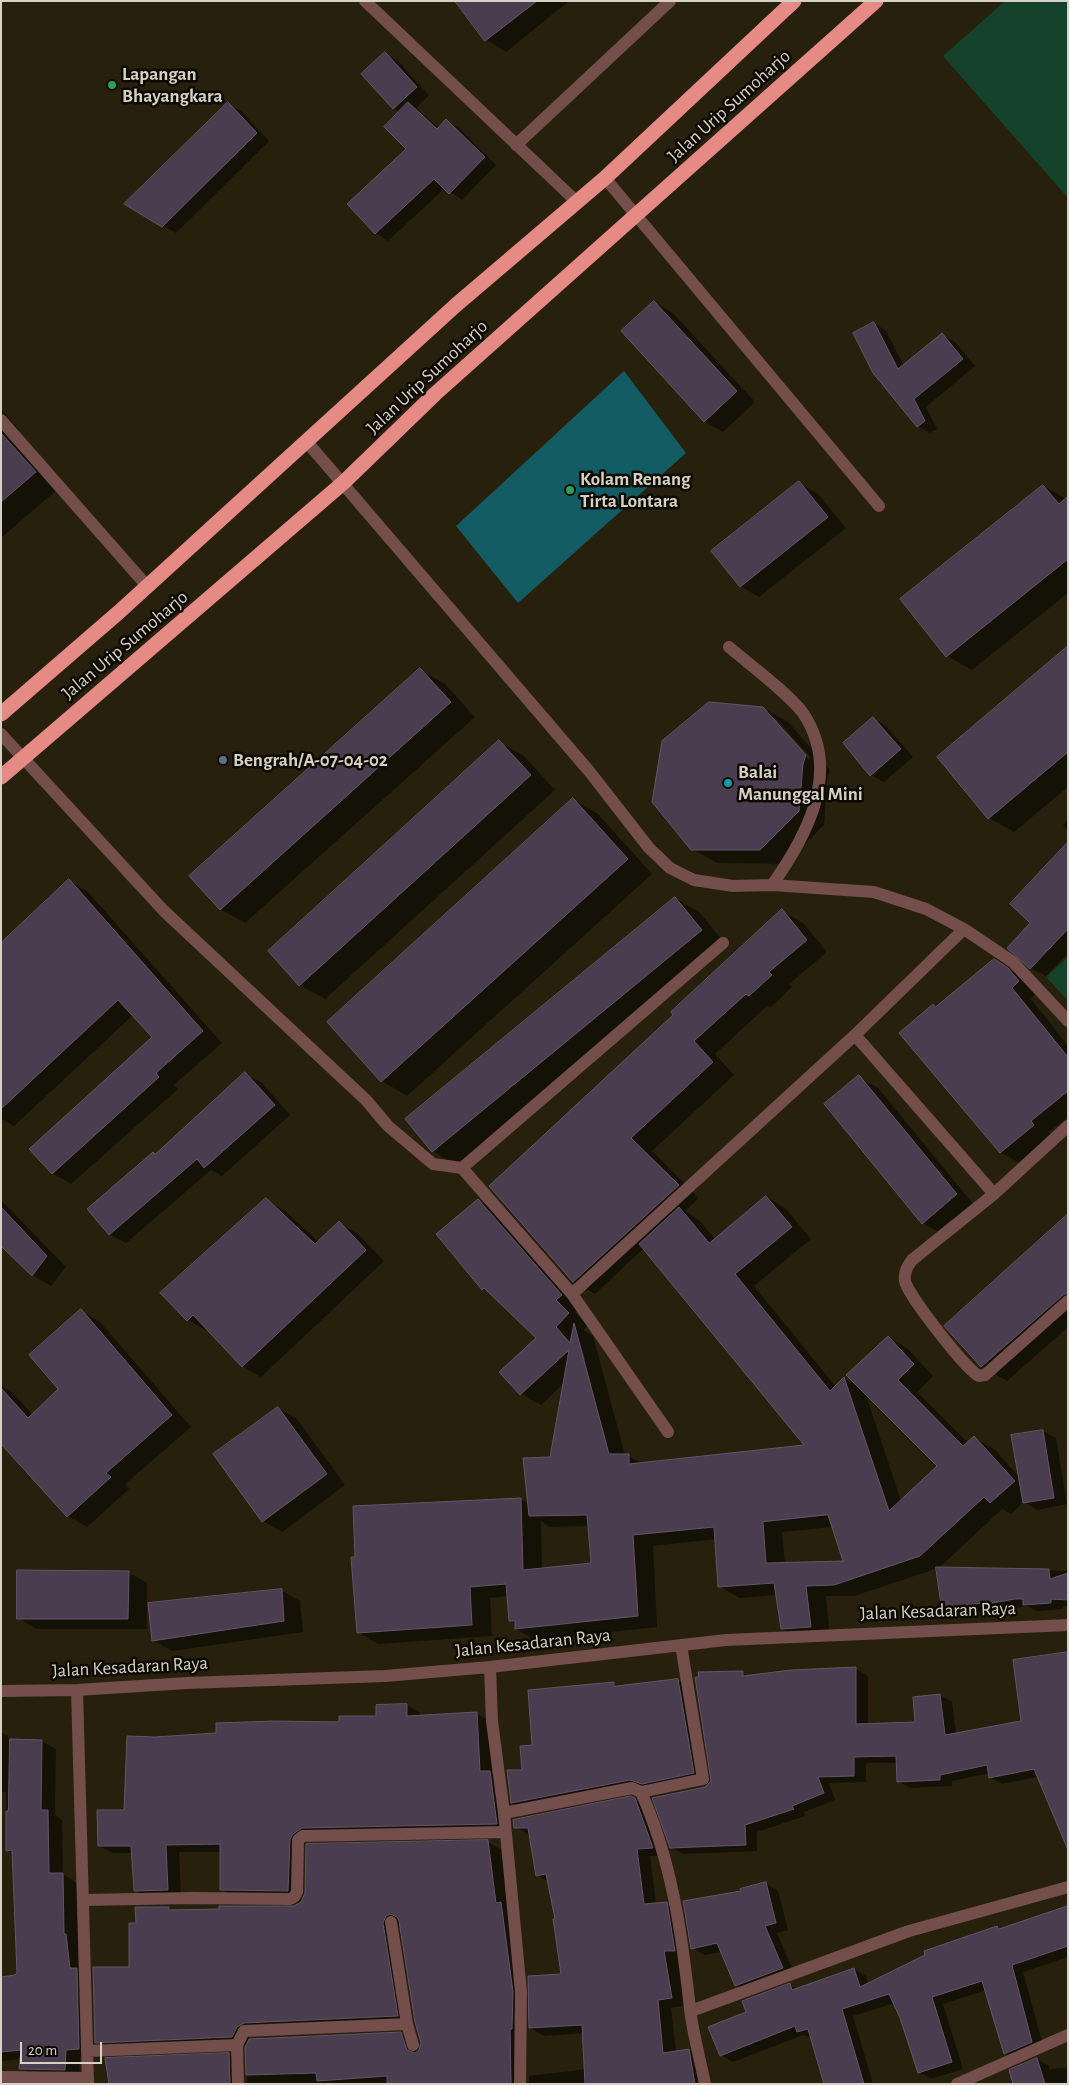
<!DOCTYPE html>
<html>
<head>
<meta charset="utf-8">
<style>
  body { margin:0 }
  #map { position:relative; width:1069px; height:2085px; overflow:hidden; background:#27200c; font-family:"Alegreya Sans",sans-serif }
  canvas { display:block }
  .frame { position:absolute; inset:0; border:2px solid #d6d1c5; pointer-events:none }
  .scale { position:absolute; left:20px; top:2042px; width:82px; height:22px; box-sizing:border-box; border:2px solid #d6d1c5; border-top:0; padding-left:6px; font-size:15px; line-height:18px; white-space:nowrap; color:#d6d1c5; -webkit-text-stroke:4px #0d0a03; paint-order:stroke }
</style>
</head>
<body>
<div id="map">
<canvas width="1069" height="2085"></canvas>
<div class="frame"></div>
<div class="scale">20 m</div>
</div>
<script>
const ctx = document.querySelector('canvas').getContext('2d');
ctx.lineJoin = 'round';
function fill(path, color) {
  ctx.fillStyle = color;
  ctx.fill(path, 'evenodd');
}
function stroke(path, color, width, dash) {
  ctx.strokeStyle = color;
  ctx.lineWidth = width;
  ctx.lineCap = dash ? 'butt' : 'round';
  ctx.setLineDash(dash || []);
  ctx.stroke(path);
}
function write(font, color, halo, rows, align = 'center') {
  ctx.font = font + ' "Alegreya Sans",sans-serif';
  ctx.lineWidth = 5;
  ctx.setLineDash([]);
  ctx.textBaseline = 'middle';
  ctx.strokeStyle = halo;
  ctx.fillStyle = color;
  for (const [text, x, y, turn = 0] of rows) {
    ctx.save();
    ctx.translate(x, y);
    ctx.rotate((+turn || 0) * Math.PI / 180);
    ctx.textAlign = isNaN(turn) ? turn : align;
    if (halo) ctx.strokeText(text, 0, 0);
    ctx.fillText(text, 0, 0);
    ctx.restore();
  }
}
const green = new Path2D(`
  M1005 1H1068V198L943 56Z
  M1068 957V1001L1046 977Z`);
const water = new Path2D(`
  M624 371 686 453 518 603 456 526Z`);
const shadow = new Path2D(`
  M456 1H569L506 52 486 40Z
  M385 54 398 61 429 95 416 108 439 128 446 121 459 128 496 165 462 200 445 188 388 241 376 233 349 204 407 149 400 112 394 108 363 74Z
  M228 104 241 111 269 141 176 233 126 204Z
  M654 302 673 313 755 402 723 432 704 421Z
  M874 323 886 331 904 366 942 335 955 342 975 366 926 407 937 429 930 433 918 426Z
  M1 409 19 430 17 436 60 487 1 538Z
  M799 483 818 494 846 528 759 597 740 586Z
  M1044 486 1068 500V593L972 670 947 656Z
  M1068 648V787L1014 832 989 818Z
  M420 670 445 684 475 717 245 923 220 909Z
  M763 708 788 722 830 770 827 779 824 825 785 864 717 863 692 849ZM773 719H776L811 758 809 760Z
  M873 718 886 726 913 757 884 782 871 775Z
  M499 742 524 756 555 790 325 999 300 985Z
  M574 800 598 814 652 874 407 1096 382 1081 328 1022Z
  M1068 820V830L1063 825Z
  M1068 844V953L1046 976 1031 968 1032 923Z
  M69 881 88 892 222 1043 174 1085 178 1089 71 1184 52 1173 153 1038 133 1015 14 1126 1 1119V945Z
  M675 898 700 913 726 945 458 1166 433 1151Z
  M782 911 803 923 827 952 789 984 792 987 771 1007 767 1006 715 1054 734 1075 652 1151 699 1198 685 1211 699 1220 715 1239 767 1197 786 1209 811 1239 754 1286 836 1387 845 1379 857 1386 888 1337 908 1349 933 1376 917 1392 968 1443 974 1438 994 1449 1020 1478 1043 1431 1056 1438 1067 1504 1037 1510 1024 1502 1011 1514 1002 1509 939 1568 1068 1571V1606H1063V1609L1037 1611 1027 1606 996 1612 993 1610 956 1616 943 1608 938 1568 854 1596H826L830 1638 802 1640 782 1629 777 1595 739 1598 720 1586 716 1539 653 1546 657 1627 535 1640 516 1629V1624L510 1621 508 1596 490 1598 492 1636 378 1644 358 1632 520 1499 529 1504 551 1458 564 1383 541 1405 521 1394 538 1338 493 1294 483 1289 478 1200 498 1212 581 1307 575 1312 588 1325 583 1330 593 1336 625 1455 643 1463 807 1446 644 1248 595 1294 573 1281 675 1015ZM580 1343 585 1359H582L578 1344ZM865 1392 939 1466 901 1501ZM541 1521 550 1527 589 1526 592 1565 542 1569ZM833 1527 845 1562 785 1564 782 1532Z
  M994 961 1014 972 1037 992 1031 999 1068 1046V1117L1049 1132 1052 1136 1019 1163 1000 1152 934 1006 936 1007Z
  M245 1074 262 1083 290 1115 222 1176 211 1170 126 1243 109 1234 156 1155Z
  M859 1077 878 1088 975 1206 942 1234 923 1223Z
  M1 1200 66 1267 51 1286 32 1275 1 1244Z
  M266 1200 285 1211 319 1242 339 1223 358 1234 384 1261 261 1377 242 1366 208 1329 207 1331 188 1320Z
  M1068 1216V1327L1007 1381 982 1366 946 1326Z
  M81 1311 100 1322 191 1427 125 1484 129 1489 87 1527 68 1516 1 1442V1386L13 1393 33 1415 60 1389Z
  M278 1408 297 1419 345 1485 282 1532 263 1521Z
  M128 1572 147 1583V1604L281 1590 300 1601 303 1632 172 1651 153 1640 149 1604H147V1629H37L18 1618Z
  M856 1669 868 1676V1725L917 1723 940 1695 952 1702 956 1734 1022 1722 1038 1777 1002 1784 990 1777V1773L952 1781V1786L910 1788 898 1781V1763H866V1782L829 1783 835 1800 804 1812 805 1816 757 1832V1851L683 1854 671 1847 705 1788 712 1782 742 1673 749 1676Z
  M678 1680 691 1688 706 1780 525 1810 512 1803 533 1746 614 1683 619 1687Z
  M407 1705 420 1713V1716L476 1713 490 1721 492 1773 503 1780 510 1831 306 1841 303 1847 301 1898 234 1897 221 1889V1852H179L181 1897 148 1898 135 1890 133 1853H113L99 1846 125 1811 155 1739 341 1723 377 1718Z
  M1 1732 8 1736 9 1740 42 1741 56 1749 55 1815 62 1820 63 1874 77 1883 93 2056 80 2057 79 2077H35L21 2068V2059L1 2061V1978L16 1976 18 1973 13 1853 7 1850 6 1792H1Z
  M634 1799 649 1808 667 1856H650L656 1904H666L681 1912 688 1958 678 1959 686 2005 671 2008 676 2052 689 2050 703 2058 707 2084H529V2076L586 2069 584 2033 544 2036 530 2028 562 1975 557 1920 549 1882 537 1875 531 1836 515 1827Z
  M488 1842 502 1850 526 2084H247L248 2045 110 2050 96 2042 130 1968 137 1924 169 1908 174 1911 294 1908ZM400 1922 422 2043 419 2054 415 2042 401 2034 248 2040 251 2035 411 2024 397 1932Z
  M765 1883 778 1891 788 1930 777 1933 795 1976 749 1993 736 1985 722 1952 705 1955 692 1948 742 1892Z
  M1068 1907V1957L1023 1972 1044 2049 1017 2060 1005 2053 986 1990 943 2004 963 2069 931 2079 919 2072 895 2003 853 2016 873 2084H826L812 2038 803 2035 733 2062 721 2055 748 2013 790 1985 797 1989 854 1969 866 1976 868 1984 997 1927 1000 1929Z
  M229 2055 243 2063 244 2084H110Z
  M1037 2059 1049 2066V2069L1068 2068V2084H1005L1014 2081Z`);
const building = new Path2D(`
  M455 1H537L485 41Z
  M385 52 417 87 393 109 361 74Z
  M228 102 257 133 162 227 124 204Z
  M408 102 437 129 446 119 485 157 449 194 434 179 375 234 347 204 406 149 384 127Z
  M654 301 737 391 704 422 621 331Z
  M874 322 898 369 942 333 963 359 914 399 925 421 917 427 873 373 853 333Z
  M1 433 36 472 1 502Z
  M799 481 828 517 740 587 711 551Z
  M1043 485 1059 504 1068 496V559L946 657 900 599Z
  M1068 646V752L988 819 937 757Z
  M420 668 451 702 220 910 189 876Z
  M709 702 763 707 806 755 803 764 799 811 760 850H691L652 802 662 741Z
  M873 717 901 749 870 776 843 743Z
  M499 740 531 775 299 986 268 951Z
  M573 798 628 859 381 1082 327 1022Z
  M1068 842V929L1030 969 1007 948 1030 923 1010 904Z
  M69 879 203 1031 156 1073 159 1077 52 1174 29 1149 152 1037 118 1000 1 1109V943Z
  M675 897 702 930 432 1152 405 1119Z
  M782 909 807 940 769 972 772 975 749 996 746 994 694 1041 713 1062 631 1138 679 1185 573 1282 489 1186 673 1015 671 1012Z
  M994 959 1008 968 1019 981 1012 988 1068 1057V1091L1031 1121 1034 1125 1000 1153 899 1033 933 1004 935 1007Z
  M245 1072 275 1105 204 1168 197 1159 109 1235 87 1209 153 1152 155 1154Z
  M859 1075 957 1194 922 1224 824 1104Z
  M766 1196 792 1227 735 1274 830 1391 844 1377 889 1511 937 1466 846 1375 888 1336 914 1364 898 1380 963 1446 974 1436 1015 1481 990 1503 984 1497 920 1556 834 1585 806 1586 811 1627 781 1629 774 1583 718 1587 714 1527 633 1535 638 1616 515 1629V1621H509L506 1584 470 1587 472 1625 357 1633 351 1557H355L353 1506 521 1498 523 1570 591 1563 587 1515 529 1516 523 1458 550 1457 569 1350 520 1395 499 1372 536 1338 484 1288 482 1290 436 1234 478 1199 562 1295 556 1300 569 1313 556 1327 570 1343 574 1323 609 1454H629V1464L804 1445 639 1244 679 1207 709 1243ZM828 1515 843 1561 766 1563 763 1522Z
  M266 1198 315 1244 339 1221 366 1250 242 1367 193 1315 187 1321 160 1293Z
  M1 1207 47 1256 32 1276 1 1246Z
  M1068 1214V1293L1063 1295 981 1367 944 1326Z
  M81 1309 172 1415 106 1473 111 1477 67 1517 1 1444V1388L28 1418 58 1389 29 1355Z
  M278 1407 327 1474 262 1522 213 1454Z
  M1043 1430 1054 1498 1023 1503 1011 1435Z
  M936 1567 1049 1569 1050 1579 1068 1573V1600L1051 1599V1603L1023 1605V1599H1015L982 1605V1603L942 1609Z
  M17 1570 129 1571 128 1619H17Z
  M282 1589 284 1621 152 1641 148 1603Z
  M1068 1652V1850L1034 1769 989 1778 987 1765 940 1775V1780L897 1782 896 1756 854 1757V1776L818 1777 824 1793 792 1806 794 1809 745 1825 746 1845 670 1848 652 1798 705 1787 711 1781 695 1677H699L698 1672 743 1671V1676L791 1670 856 1667V1724L915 1722 913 1697 940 1694 945 1735 1021 1721 1013 1660Z
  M678 1679 694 1773 642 1784 630 1780 511 1803 507 1770H522L520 1746 532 1745 528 1690 614 1682V1686Z
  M407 1704V1716L477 1712 480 1771H490L497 1824 302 1828 293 1834 290 1839 288 1891 220 1890V1844L166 1845 168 1890 134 1891 131 1846H98L97 1810H124L127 1736 155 1737 216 1733V1723L275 1721 339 1722V1716H376V1705Z
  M10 1739 42 1740 41 1810H48L49 1873H63L64 1934H66L70 1968H77L79 2049 66 2050 65 2070 19 2069 21 2050 1 2052V1977L15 1975 17 1973 12 1850 6 1851V1811H8Z
  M631 1796 635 1798 653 1848 637 1849 644 1904 667 1902 675 1951H664L672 1998 658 2000 663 2053 689 2049 695 2084H585L582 2025 529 2028 528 1976 561 1974 553 1919H555L546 1874 536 1876 528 1828H514L513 1820Z
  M488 1840 496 1903 501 1902 513 1992 512 2029H510L511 2084H387V2076L317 2081 316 2073 246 2075 245 2047 249 2039 401 2032 407 2050 415 2053 419 2050 421 2043 415 2022 399 1921 397 1917 390 1914 386 1916 383 1923 398 2016 244 2023 237 2027 232 2037 95 2043 93 1967H129V1923H136L135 1907H169V1910L219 1909V1906H294L301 1902 305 1893 306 1844Z
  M766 1882 776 1923 765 1926 783 1968 735 1986 717 1943 691 1949 683 1901 741 1891 740 1889Z
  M1068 1906V1946L1012 1965 1032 2042 1004 2054 982 1981 932 1997 952 2062 918 2073 900 2018 889 1994 842 2009 864 2084H824L808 2029 797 2032 795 2026 720 2056 708 2027 746 2012 742 2001 790 1983 792 1990 854 1968 860 1987 925 1955 924 1951 997 1926 998 1929Z
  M229 2053 230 2084H109L105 2058Z
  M1037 2058 1045 2084H1013L1009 2070Z`);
const street = new Path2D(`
  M365 1 577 202
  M516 145 670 1
  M605 178 879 506
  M1 420 147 586
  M307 442 589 771 649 848 670 868 694 880 733 886 772 885 874 892 926 909 964 929 855 1035 572 1294
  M729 647C749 664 788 693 803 713 842 771 807 836 772 885
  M1 734 164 911 366 1100 388 1126 433 1164 462 1168 723 943
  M964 929 1013 962 1068 1021
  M855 1035 994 1194 1068 1126
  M462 1168 572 1294 668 1432
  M994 1194 912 1260C907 1267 904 1272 905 1281 907 1294 967 1371 979 1376L985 1375 1068 1301
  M490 1667 492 1721 504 1813 521 1992 520 2084
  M77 1690 88 2084
  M1 1691 77 1690 187 1683 385 1676 490 1667 726 1640 1068 1625
  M641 1792 703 1779 681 1645
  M504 1813 632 1788 641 1792C672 1861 682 1935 690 2009 693 2034 700 2059 705 2084
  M83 1900 192 1898 290 1899 294 1897 297 1892 298 1840 303 1836 505 1832
  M391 1922 407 2024 413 2045
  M691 2011 909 1931 1068 1887
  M87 2051 237 2045
  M1 2077 88 2078
  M238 2084 237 2045 244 2031 407 2024
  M957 2084 1068 2035`);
const highway = new Path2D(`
  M1 714 119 612 456 305 605 178 794 1
  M1 777 343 483 435 394 876 1`);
const markers = [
  [112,85,5,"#2e9e5b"],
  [570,490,5,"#2e9e5b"],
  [223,760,5,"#5c6f8a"],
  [728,783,5,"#0f9aa8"]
];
const poiNames = [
  ["Lapangan",122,74],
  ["Bhayangkara",122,96],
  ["Kolam Renang",580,479],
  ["Tirta Lontara",580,501],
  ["Bengrah/A-07-04-02",233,760],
  ["Balai",738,772],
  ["Manunggal Mini",738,794]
];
const streetNames = [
  ["Jalan Urip Sumoharjo",729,106,-42],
  ["Jalan Urip Sumoharjo",427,377,-43],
  ["Jalan Urip Sumoharjo",125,645,-40],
  ["Jalan Kesadaran Raya",938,1611,-2],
  ["Jalan Kesadaran Raya",533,1643,-6],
  ["Jalan Kesadaran Raya",130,1667,-3]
];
fill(green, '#15422a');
fill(water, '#135c63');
fill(shadow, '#0007');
fill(building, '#4a3d4f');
stroke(building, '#635568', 1);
stroke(street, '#734e4b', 12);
stroke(highway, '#e68a85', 15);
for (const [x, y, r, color] of markers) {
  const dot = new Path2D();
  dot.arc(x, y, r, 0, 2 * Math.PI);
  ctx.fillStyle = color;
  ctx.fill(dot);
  stroke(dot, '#0d0a03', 2);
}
write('bold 19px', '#d6d1c5', '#0d0a03', poiNames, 'left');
write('19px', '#d6d1c5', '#0d0a03', streetNames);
</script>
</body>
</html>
